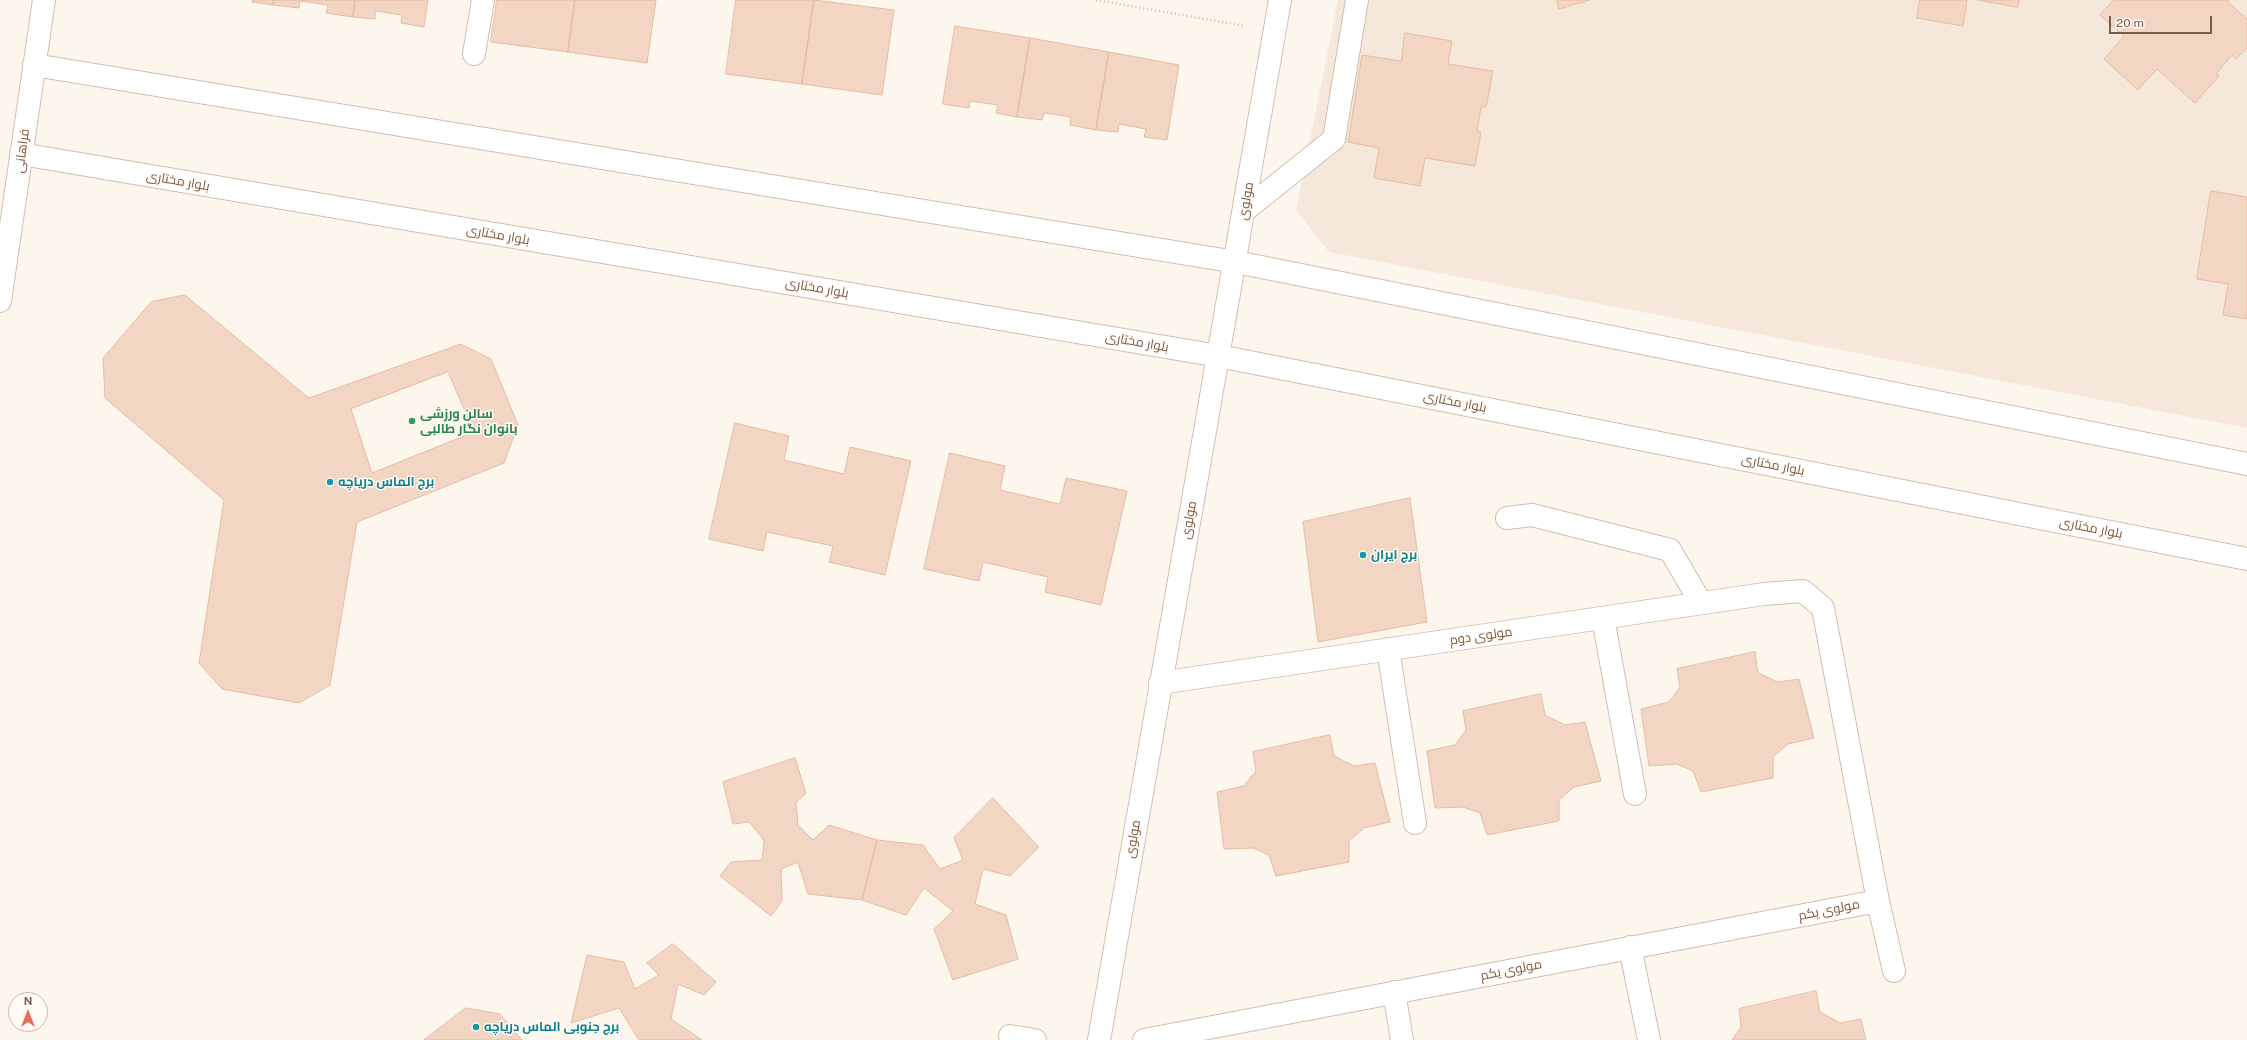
<!DOCTYPE html>
<html>
<head>
<meta charset="utf-8">
<style>
  body { margin:0 }
  #map { position:relative; width:2247px; height:1040px; overflow:hidden; background:#fdf6ec; font-family:"Public Sans",sans-serif }
  canvas { display:block }
  .north { position:absolute; left:8px; top:992px; width:40px; height:40px; box-sizing:border-box; background:#fffaf3; border:1px solid #cabbb1; border-radius:50%; rotate:0deg; font-size:11px; font-weight:700; line-height:16px; text-align:center; color:#7a5c4d }
  .north::after { content:''; display:block; margin:auto; width:14px; height:18px; background:#e76f51; clip-path:polygon(50% 0,100% 100%,50% 72%,0 100%) }
  .scale { position:absolute; left:2109px; top:16px; width:103px; height:18px; box-sizing:border-box; border:2px solid #7a5c4d; border-top:0; padding-left:5px; font-size:12px; line-height:14px; white-space:nowrap; color:#7a5c4d; -webkit-text-stroke:3px #fffaf3; paint-order:stroke }
</style>
</head>
<body>
<div id="map">
<canvas width="2247" height="1040"></canvas>
<div class="north">N</div>
<div class="scale">20 m</div>
</div>
<script>
const ctx = document.querySelector('canvas').getContext('2d');
ctx.lineJoin = 'round';
function fill(path, color) {
  ctx.fillStyle = color;
  ctx.fill(path, 'evenodd');
}
function stroke(path, color, width, dash) {
  ctx.strokeStyle = color;
  ctx.lineWidth = width;
  ctx.lineCap = dash ? 'butt' : 'round';
  ctx.setLineDash(dash || []);
  ctx.stroke(path);
}
function write(font, color, halo, rows, align = 'center') {
  ctx.font = font + ' "Public Sans",Cairo,sans-serif';
  ctx.lineWidth = 3;
  ctx.setLineDash([]);
  ctx.textBaseline = 'middle';
  ctx.strokeStyle = halo;
  ctx.fillStyle = color;
  for (const [text, x, y, turn = 0] of rows) {
    ctx.save();
    ctx.translate(x, y);
    ctx.rotate((+turn || 0) * Math.PI / 180);
    ctx.textAlign = isNaN(turn) ? turn : align;
    if (halo) ctx.strokeText(text, 0, 0);
    ctx.fillText(text, 0, 0);
    ctx.restore();
  }
}
const residential = new Path2D(`
  M1338 0H2247V428L1329 252 1296 210Z`);
const building = new Path2D(`
  M253 0H274L273 5 252 2Z
  M274 0H355L353 17 326 13 328 5 300 1 299 8 273 5Z
  M355 0H428L424 27 401 23 402 15 375 11V19L353 17Z
  M497 0H575L568 52 491 42Z
  M575 0H656L647 63 568 52Z
  M736 0H814L802 84 726 74Z
  M814 0 894 10 882 95 802 84Z
  M1557 0H1590L1559 9Z
  M1920 0H1967L1963 26 1917 18Z
  M1978 0H2019L2018 7Z
  M2114 0H2229L2228 2 2247 19V48L2236 59 2232 55 2216 74 2219 76 2195 103 2157 69 2138 90 2104 59 2124 36 2100 15Z
  M955 26 1030 38 1017 117 996 113 998 105 970 101 969 108 943 104Z
  M1405 33 1452 41 1448 64 1493 71 1486 107H1481L1477 131 1481 132 1475 166 1425 158 1420 186 1374 178 1379 148 1348 142 1362 55 1401 61Z
  M1030 38 1109 52 1096 130 1070 125 1071 117 1044 113 1042 120 1017 117Z
  M1109 52 1179 65 1167 140 1144 137 1146 129 1119 124 1118 132 1096 130Z
  M2211 191 2247 197V319L2223 315 2228 284 2197 279Z
  M185 295 309 398 461 344 491 359 518 425 504 463 357 522 330 685 299 703 222 689 199 663 224 500 105 398 103 358 151 302Z
  M448 372 474 432 372 473 351 409Z
  M735 423 789 436 784 460 844 474 850 447 911 461 885 575 829 562 833 546 767 532 763 551 709 539Z
  M950 453 1005 466 1000 490 1060 504 1066 478 1127 491 1101 605 1045 592 1048 577 983 562 979 581 924 569Z
  M1410 498 1427 622 1318 642 1303 522Z
  M1755 652 1758 673 1778 682 1799 679 1814 738 1788 744 1773 757V778L1701 792 1693 771 1677 764 1649 766 1641 709 1669 702 1680 687 1677 669Z
  M1541 694 1545 715 1565 725 1585 722 1601 781 1574 787 1559 800V821L1487 835 1480 813 1463 807 1435 808 1427 751 1455 745 1466 730 1463 711Z
  M1330 735 1334 756 1354 766 1375 763 1390 822 1364 828 1349 841V862L1276 876 1269 855 1253 848 1224 849 1217 792 1244 786 1256 771 1253 752Z
  M795 758 806 793 796 803 798 825 813 840 829 825 877 840 862 900 808 894 798 862 781 869 782 901 771 916 720 876 731 862 762 860 764 840 749 822 733 824 723 782Z
  M993 798 1039 847 1010 876 983 869 975 904 1006 915 1018 959 953 980 934 929 953 911 924 888 906 915 862 900 877 840 923 845 940 869 963 860 954 838Z
  M673 944 716 982 704 995 678 984 671 1019 702 1040H639L619 1008 571 1023 587 955 624 962 635 989 659 975 647 963Z
  M1816 991 1820 1012 1840 1023 1861 1019 1866 1040H1732L1741 1027 1739 1009Z
  M466 1008 500 1014 522 1040H424Z`);
const path = new Path2D(`
  M1096 0 1245 26`);
const street = new Path2D(`
  M474 54 483 0
  M34 65 1236 262 2247 464
  M21 154 1219 356 2247 559
  M1244 211 1334 139 1357 0
  M0 301 44 0
  M1507 518 1532 515 1670 550 1701 603
  M1603 618 1635 794
  M1388 649 1415 823
  M1160 683 1764 594 1803 591 1823 608 1878 901 1894 971
  M1630 947 1649 1040
  M1394 992 1402 1040
  M1010 1036 1035 1040
  M1099 1040 1280 0
  M1144 1040 1878 901`);
const markers = [
  [412,421,4,"#2e9e5b"],
  [330,482,4,"#0f9aa8"],
  [1363,555,4,"#0f9aa8"],
  [476,1027,4,"#0f9aa8"]
];
const streetNames = [
  ["فراهانی",22,151,-82],
  ["بلوار مختاری",178,181,10],
  ["مولوی",1246,201,-80],
  ["بلوار مختاری",498,235,10],
  ["بلوار مختاری",817,288,10],
  ["بلوار مختاری",1137,342,10],
  ["بلوار مختاری",1455,402,11],
  ["بلوار مختاری",1773,465,11],
  ["مولوی",1189,520,-80],
  ["بلوار مختاری",2091,528,11],
  ["مولوی دوم",1481,636,-8],
  ["مولوی",1133,839,-80],
  ["مولوی یکم",1829,910,-11],
  ["مولوی یکم",1511,970,-11]
];
const leisureNames = [
  ["سالن ورزشی",420,414],
  ["بانوان نگار طالبی",420,429]
];
const cultureNames = [
  ["برج الماس دریاچه",338,482],
  ["برج ایران",1371,555],
  ["برج جنوبی الماس دریاچه",484,1027]
];
fill(residential, '#f5e8da');
fill(building, '#f3d5c3');
stroke(building, '#e6bba3', 1);
stroke(street, '#d1beb0', 24);
stroke(path, '#d9b8a5', 2.5, [1, 3]);
stroke(street, '#fff', 22);
for (const [x, y, r, color] of markers) {
  const dot = new Path2D();
  dot.arc(x, y, r, 0, 2 * Math.PI);
  ctx.fillStyle = color;
  ctx.fill(dot);
  stroke(dot, '#fffaf3', 1.5);
}
write('13px', '#7a5c4d', '#fffaf3', streetNames);
write('bold 13px', '#27864d', '#fffaf3', leisureNames, 'left');
write('bold 13px', '#0d838f', '#fffaf3', cultureNames, 'left');
</script>
</body>
</html>
